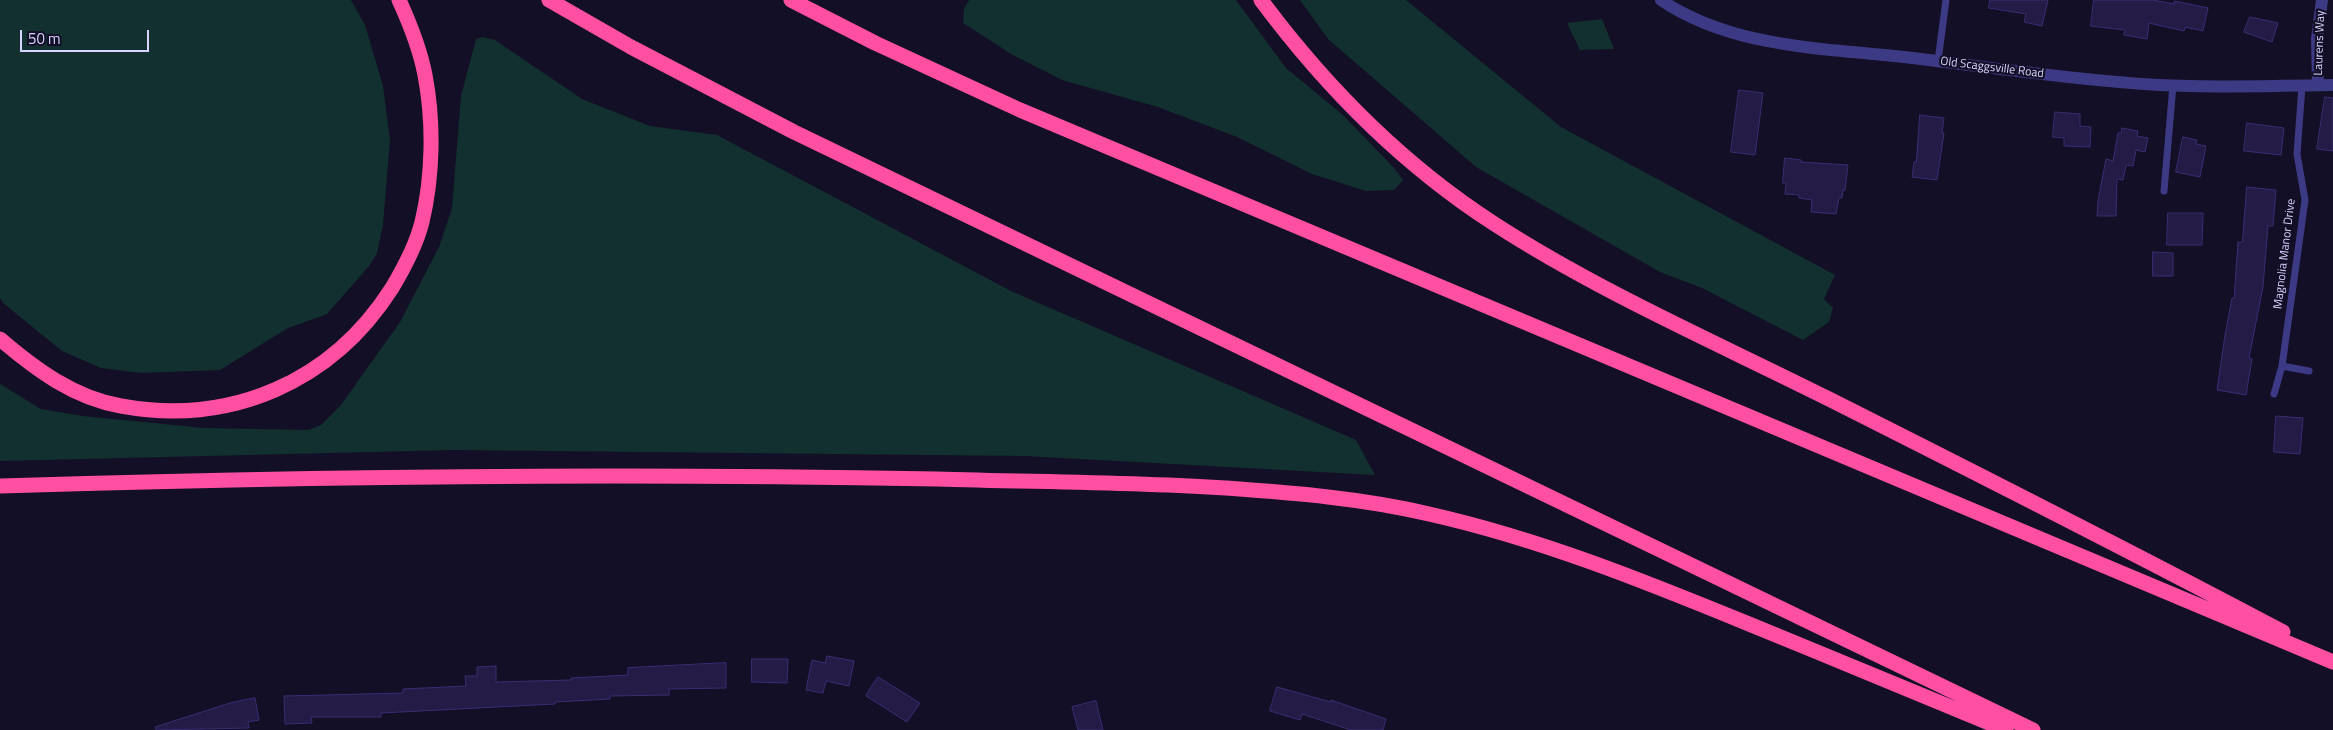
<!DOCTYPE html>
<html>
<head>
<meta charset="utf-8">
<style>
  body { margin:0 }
  #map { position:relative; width:2333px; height:730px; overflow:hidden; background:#130f26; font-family:"Titillium Web",sans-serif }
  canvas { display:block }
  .scale { position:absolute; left:20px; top:30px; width:129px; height:22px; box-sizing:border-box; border:2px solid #d9d4ff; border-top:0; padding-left:6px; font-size:15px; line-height:18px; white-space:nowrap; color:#d9d4ff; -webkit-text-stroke:4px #130f26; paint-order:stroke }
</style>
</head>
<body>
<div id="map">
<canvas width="2333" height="730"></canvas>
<div class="scale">50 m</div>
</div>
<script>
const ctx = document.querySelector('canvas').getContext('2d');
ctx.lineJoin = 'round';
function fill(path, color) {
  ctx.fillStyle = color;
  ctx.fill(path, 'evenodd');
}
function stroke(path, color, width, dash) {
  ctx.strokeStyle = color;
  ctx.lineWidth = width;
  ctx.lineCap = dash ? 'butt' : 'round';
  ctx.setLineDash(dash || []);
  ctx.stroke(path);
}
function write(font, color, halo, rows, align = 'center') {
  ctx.font = font + ' "Titillium Web",sans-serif';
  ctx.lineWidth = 4.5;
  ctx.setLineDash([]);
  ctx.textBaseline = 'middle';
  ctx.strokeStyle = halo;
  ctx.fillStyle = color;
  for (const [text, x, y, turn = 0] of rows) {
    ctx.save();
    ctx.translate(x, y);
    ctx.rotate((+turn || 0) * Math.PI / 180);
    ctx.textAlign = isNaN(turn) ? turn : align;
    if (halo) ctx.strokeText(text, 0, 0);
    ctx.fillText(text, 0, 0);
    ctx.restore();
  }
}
const green = new Path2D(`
  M0 0H351L365 25 383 86 390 140 383 225 377 253 370 265 327 314 288 328 220 370 141 373 101 368 62 351 3 303 0 298Z
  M969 0H1236L1286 68 1343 115 1395 169 1403 180 1394 190 1366 191 1312 174 1237 137 1158 107 1062 80 1011 54 963 23 964 9Z
  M1300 0H1406L1561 127 1835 275 1824 299 1833 308 1829 322 1803 340 1702 288 1660 272 1476 167 1328 39Z
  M1602 19 1614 49 1580 50 1567 23Z
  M482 37 495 40 582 99 650 126 717 135 1011 291 1356 440 1375 475 1025 456 454 450 0 461V384L41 409 82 416 204 428 308 430 321 425 341 405 400 322 439 247 452 208 461 96 476 39Z`);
const building = new Path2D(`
  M1990 0H2048L2042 26 2024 22 2026 14 1989 8Z
  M2094 0H2153L2174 4V1L2208 8 2203 31 2185 27 2184 31 2149 23 2147 39 2124 35 2125 30 2091 26Z
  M2250 17 2278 23 2272 42 2244 32Z
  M1739 90 1763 93 1755 155 1731 152Z
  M2325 97 2333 98V151L2317 149Z
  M2055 112 2080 114V126L2091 127 2090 147 2064 146V138L2053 137Z
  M1920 115 1944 118 1942 133H1944L1937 180 1912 177 1914 162H1916Z
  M2247 123 2284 128 2281 155 2244 151Z
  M2122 128 2138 131 2137 136 2148 138 2145 152 2136 150 2133 166 2126 165 2123 180 2117 179 2116 216H2097L2098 200 2106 159 2113 161 2118 133H2121Z
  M2183 137 2197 140 2196 144 2206 146 2200 177 2176 172Z
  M1785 158 1801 160V162L1848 165 1845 190H1843L1842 198H1839L1836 214 1811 212 1812 200 1799 198V195L1785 194 1786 183H1783Z
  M2247 187 2276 190 2273 226H2268L2263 287 2249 358 2252 359 2246 395 2217 390 2225 335 2232 298 2234 299 2238 242H2242Z
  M2168 213H2203L2202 245H2167Z
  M2153 252 2173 253V276H2153Z
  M2276 416 2303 418 2300 454 2274 452Z
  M827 656 854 661 849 686 826 681 823 693 806 690 812 660 825 663Z
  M752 659H788L787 683 752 682Z
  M726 663V688L669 689V695L610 696V699L555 702V704L381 713V717H311L312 723 285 724 284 696 403 693V689L466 686 465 676H477V667L496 666V682L571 680V678L628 675V668Z
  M878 677 920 703 907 722 866 696Z
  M1277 687 1331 702V700L1386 719 1383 730H1351L1302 714 1300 720 1270 711Z
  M255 698 259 720 248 722 249 728 156 730 155 727 230 703Z
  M1096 701 1103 730H1078L1072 707Z`);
const lane = new Path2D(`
  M1938 61 1946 0
  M2164 191 2173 85
  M2282 366 2309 371
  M2274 394 2282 366 2305 200 2297 154 2302 86`);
const street = new Path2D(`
  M1661 0C1732 48 1822 48 1904 57 1989 67 2074 80 2159 85 2217 88 2275 86 2333 85
  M2318 85 2317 39 2322 0`);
const highway = new Path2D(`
  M549 0 631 47 794 132 2033 730
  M791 0 875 43 1020 110 2333 662
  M1261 0C1325 86 1402 164 1493 223 1596 290 1717 343 1827 398 1980 475 2132 552 2283 632
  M0 339C35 369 74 398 121 406 231 426 332 382 392 288 404 268 416 246 422 222 433 176 434 122 425 75 420 49 410 24 399 0
  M0 486C312 476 624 473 937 479 1033 482 1129 482 1225 488 1293 493 1362 498 1429 514 1540 539 1644 581 1749 624 1835 659 1921 695 2006 730`);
const streetNames = [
  ["Laurens Way",2320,43,-88],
  ["Old Scaggsville Road",1992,68,7],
  ["Magnolia Manor Drive",2285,254,-83]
];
fill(green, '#12302f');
fill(building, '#241b47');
stroke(building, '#3b2d73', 1);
stroke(lane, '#3d3a85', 7);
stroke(street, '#3d3a85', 12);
stroke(highway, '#ff4fa3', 15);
write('12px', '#d9d4ff', '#130f26', streetNames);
</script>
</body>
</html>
